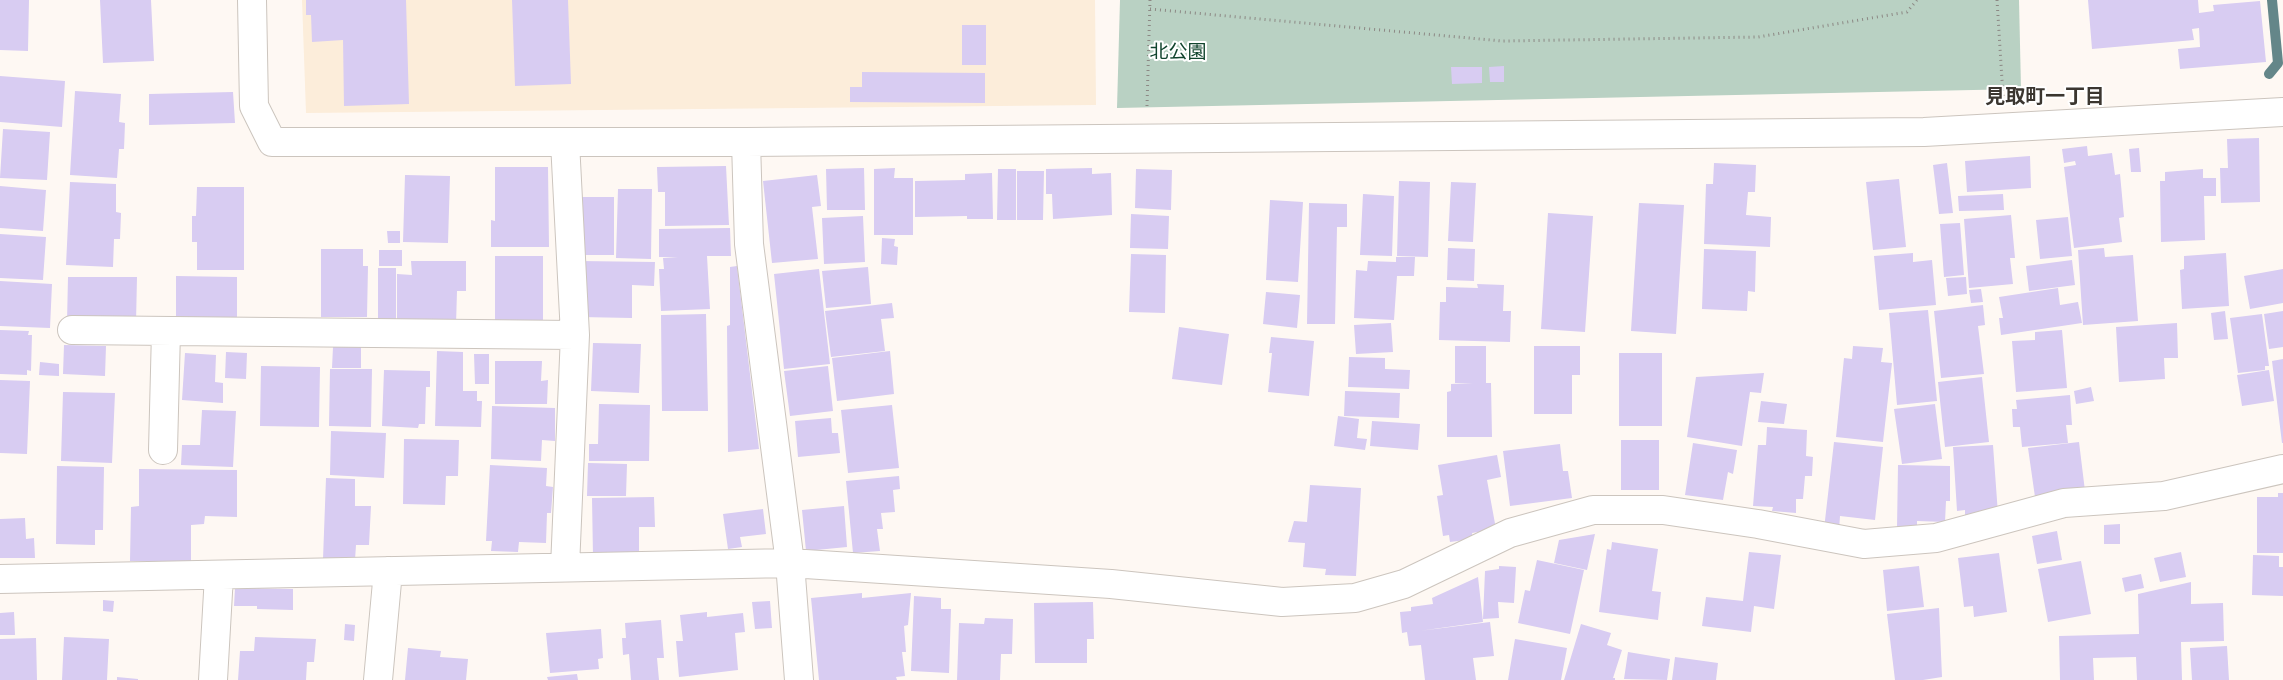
<!DOCTYPE html>
<html>
<head>
<meta charset="utf-8">
<style>
  body { margin:0 }
  canvas { display:block; background:#fef8f3 }
</style>
</head>
<body>
<canvas width="2283" height="680"></canvas>
<script>
const ctx = document.querySelector('canvas').getContext('2d');
ctx.lineJoin = 'round';
function fill(path, color) {
  ctx.fillStyle = color;
  ctx.fill(path, 'evenodd');
}
function stroke(path, color, width, dash) {
  ctx.strokeStyle = color;
  ctx.lineWidth = width;
  ctx.lineCap = dash ? 'butt' : 'round';
  ctx.setLineDash(dash || []);
  ctx.stroke(path);
}
function write(font, color, halo, rows, align = 'center') {
  ctx.font = font + ' Jost,"Noto Sans JP",sans-serif';
  ctx.lineWidth = 4;
  ctx.setLineDash([]);
  ctx.textBaseline = 'middle';
  ctx.strokeStyle = halo;
  ctx.fillStyle = color;
  for (const [text, x, y, turn = 0] of rows) {
    ctx.save();
    ctx.translate(x, y);
    ctx.rotate((+turn || 0) * Math.PI / 180);
    ctx.textAlign = isNaN(turn) ? turn : align;
    if (halo) ctx.strokeText(text, 0, 0);
    ctx.fillText(text, 0, 0);
    ctx.restore();
  }
}
const education = new Path2D(`
  M302 0H1095L1096 105 306 113Z`);
const green = new Path2D(`
  M1120 0H2019L2021 89 1117 108Z`);
const stream = new Path2D(`
  M2269 74 2278 63 2272 0`);
const building = new Path2D(`
  M0 0H29L28 51 0 50Z
  M100 0H151L154 61 103 63Z
  M306 0H406L409 104 344 106 343 40 312 42 311 15H306Z
  M512 0H568L571 84 515 86Z
  M2088 0H2198L2199 13 2214 11 2213 5 2260 1 2266 62 2180 69 2178 49 2200 47 2199 28 2192 29 2194 40 2092 49Z
  M962 25H986V65H962Z
  M1504 66V82H1490L1489 67Z
  M1451 67H1482V83L1452 84Z
  M862 72 985 73V103L850 102V87H862Z
  M0 76 65 81 62 127 0 122Z
  M75 91 121 94 119 122 125 123 124 149H119L117 178 70 175Z
  M233 92 235 123 149 125V94Z
  M3 129 50 132 47 180 0 178Z
  M2259 138 2260 202 2221 203 2220 168H2228L2227 139Z
  M2087 146 2088 156 2112 153 2115 175 2120 174 2124 217 2119 218 2122 242 2074 248 2064 167 2076 165 2075 161 2064 163 2062 149Z
  M2139 148 2141 172H2131L2129 149Z
  M2030 156 2031 188 1967 192 1965 161Z
  M1714 163 1756 165 1755 192H1748L1746 215 1771 217 1770 247 1704 244 1706 184H1713Z
  M1947 163 1953 213 1939 214 1933 165Z
  M726 166 729 225 665 226V192H658L657 167Z
  M495 167H548L549 247H491V220L495 221Z
  M864 168 865 210H827L826 169Z
  M895 168 894 178H913V235H874V169Z
  M1092 168V174L1111 173 1112 215 1053 219 1052 194H1046V169Z
  M998 169H1016V220H997Z
  M1136 169 1172 170 1171 210 1135 208Z
  M2203 169V178H2216V196H2204L2205 240 2161 242 2160 181H2165V172Z
  M1017 171H1044L1043 220H1017Z
  M992 173 993 219H967V216L915 217V181L965 180V174Z
  M405 175 450 176 448 243 403 242Z
  M817 175 821 206 812 207 818 259 772 263 763 181Z
  M1899 179 1906 247 1873 250 1866 182Z
  M1399 181 1430 182 1428 257 1397 256Z
  M70 182 116 184V212L121 213 120 239H114L113 267 66 265Z
  M1451 182 1476 183 1473 242 1448 241Z
  M0 186 46 190 43 231 0 228Z
  M197 187H244V270H197V242H192V216H196Z
  M618 189H652L651 259 616 258Z
  M1363 194 1394 196 1392 256 1360 255Z
  M2003 194 2004 210 1959 211 1958 196Z
  M582 197H614V255H581Z
  M1270 200 1303 202 1298 282 1266 280Z
  M1309 203 1347 204V227H1337L1335 324H1307Z
  M1639 203 1684 205 1676 334 1631 331Z
  M1548 213 1593 216 1585 332 1541 329Z
  M1131 214 1169 216 1168 249 1130 248Z
  M2011 215 2015 258H2010L2013 284 1969 288 1964 219Z
  M863 216 865 262 824 264 822 218Z
  M2068 217 2072 256 2040 259 2036 220Z
  M1960 223 1964 275 1944 277 1940 224Z
  M730 228 731 256H707L710 309 661 311 659 269H664L663 258 678 257H659V229Z
  M387 231H400V243H388Z
  M0 234 46 237 43 280 0 278Z
  M882 238 895 239 894 246 898 247 897 265 881 264Z
  M1448 248 1475 249 1474 281 1447 280Z
  M2104 248 2105 257 2133 255 2138 321 2083 325 2078 250Z
  M321 249H363V266H368L367 317H321Z
  M1704 249 1756 251 1755 292 1748 291 1747 311 1702 309Z
  M379 250H402V266H379Z
  M1913 253V262L1932 260 1936 305 1879 310 1874 256Z
  M2226 253 2229 306 2182 309 2180 270 2184 269V256Z
  M1131 254 1166 255 1165 313 1129 312Z
  M495 256H543V324H495Z
  M1396 257H1415L1414 276H1397L1394 320 1354 318 1356 270 1367 271 1368 261 1396 262Z
  M2072 260 2075 285 2029 291 2026 266Z
  M411 261H466V291H457L456 325 397 324V274L412 275Z
  M580 261 655 262 654 286 632 285V318L580 317Z
  M737 266 759 449 728 452 727 326 730 325V267Z
  M868 267 871 304 826 308 822 271Z
  M378 268H396V325H378Z
  M819 269 830 364 784 369 774 274Z
  M2283 269V303L2250 309 2244 276Z
  M176 276 237 277V322L176 321Z
  M68 277H137L136 323 67 322Z
  M1966 277 1967 294 1948 296 1946 278Z
  M0 281 52 284 50 328 0 326Z
  M1477 284 1504 285 1503 311H1511L1510 342 1439 340 1440 302H1446V287L1478 288Z
  M2058 288 2060 305 2078 302 2082 323 2001 335 1999 318H2003L1999 297Z
  M1981 289 1983 302 1971 303 1969 290Z
  M1266 292 1300 295 1297 328 1263 324Z
  M892 303 894 318 881 319 885 351 831 357 825 311Z
  M1983 305 1985 325 1978 326 1984 374 1941 378 1934 311Z
  M1928 310 1937 401 1897 405 1889 313Z
  M2225 311 2228 339 2214 340 2211 313Z
  M2283 311V347L2269 349 2264 314Z
  M706 314 708 411H662L661 315Z
  M2262 314 2269 366H2265V370L2238 373 2230 318Z
  M1391 323 1393 352 1356 354 1354 325Z
  M2177 323 2178 358H2164L2165 379 2119 382 2116 327Z
  M1179 327 1229 334 1222 385 1172 379Z
  M0 330 29 331 28 335H32L31 371 27 370V375L0 374Z
  M2062 330 2067 388 2016 392 2012 341 2035 340V332Z
  M1271 337 1314 341 1309 396 1268 392 1272 353H1269Z
  M593 343 641 344 639 393 591 391Z
  M64 345 106 346 105 376 63 374Z
  M1455 346H1486V383H1491L1492 437H1447V392L1451 391V384L1473 383H1455Z
  M1534 346H1580V375H1572V414H1534Z
  M1853 346 1883 348 1881 362 1892 363 1883 442 1836 437 1844 358 1852 359Z
  M333 347H361V368H332Z
  M437 351 463 352V391H477V401H482L481 427 435 426Z
  M890 351 894 394 837 401 832 358Z
  M226 352 247 353 246 379 225 378Z
  M185 353 216 355 215 382 223 383V403L182 400Z
  M1619 353H1662V426H1619Z
  M474 354H489V384H475Z
  M1349 357 1385 358V369L1410 370 1409 389 1348 387Z
  M2283 359V443H2282L2272 361Z
  M495 361H542L541 381 548 380 547 404H495Z
  M40 362 59 364V376L39 375Z
  M261 366 320 367 319 427 260 426Z
  M828 366 833 411 790 416 784 371Z
  M330 369H372L371 427 329 426Z
  M384 370 430 371V387H426L425 424H419L418 428 382 426Z
  M2269 370 2274 401 2242 406 2237 375Z
  M1764 373 1761 393 1750 392 1742 446 1687 437 1696 377Z
  M1982 377 1989 442 1945 447 1938 382Z
  M0 380 30 381 27 454 0 453Z
  M2091 387 2094 401 2076 404 2074 391Z
  M1345 391 1400 393 1399 418 1344 416Z
  M63 392 115 393 112 463 61 461Z
  M2070 395 2072 425H2066L2068 443 2022 447 2020 427H2013L2012 409H2017L2016 400Z
  M1761 401 1787 404 1784 424 1758 422Z
  M599 404 650 405 649 461H589V444H598Z
  M1935 404 1942 459 1902 464 1894 409Z
  M892 405 899 468 848 473 841 410Z
  M492 406 555 408V441L542 440 541 461 491 459Z
  M202 410 236 411 233 467 181 465 182 445H200Z
  M1338 416 1359 419 1357 438 1367 439 1365 450 1334 446Z
  M831 418 832 433H838L840 453 798 457 795 421Z
  M1372 421 1420 424 1418 450 1370 446Z
  M1767 427 1807 430 1806 456 1813 457 1812 476H1805L1803 499H1796V513L1772 511 1773 507 1753 506 1758 445H1766Z
  M331 431 386 433 384 478 330 475Z
  M404 439 459 440 458 476H446L445 505 403 504Z
  M1621 440H1659V490H1621Z
  M1834 442 1883 447 1875 520 1840 516 1839 530 1824 529Z
  M2079 442 2085 491 2035 497 2028 448Z
  M1693 443 1737 450 1733 474 1728 472 1723 500 1685 495Z
  M1560 444 1563 471H1568L1572 498 1510 506 1503 451Z
  M1993 445 1998 514 1965 516V510L1957 511 1953 447Z
  M1497 455 1501 477 1487 480 1496 529 1472 533 1473 539 1450 542 1449 535 1443 536 1437 496 1443 495 1438 465Z
  M588 463 627 464 626 496H587Z
  M490 465 547 468 546 486 553 487 551 513H547L546 543 519 542 518 552 491 551 492 541H486Z
  M1898 465 1950 466V501H1946L1945 522 1917 521V529L1897 528Z
  M57 466 104 467 103 530H95V545L56 544Z
  M139 469 237 470V517L205 516 204 524 191 525V561H130L131 507 139 506Z
  M899 476 900 489 893 490 895 512 881 513 883 529H877L880 551 853 553 846 481Z
  M326 478 355 479V506H371L369 545H356L355 560 323 559Z
  M1310 485 1361 488 1356 576 1325 575 1326 569 1303 567 1305 543 1288 542 1294 521 1307 522Z
  M2278 493H2283V553H2257V497H2278Z
  M654 497 655 527H639V556L593 557 592 498Z
  M844 506 847 547 806 551 802 510Z
  M763 509 766 534 740 537 742 547 728 549 723 514Z
  M25 518 26 539 34 538 35 558H0V519Z
  M2120 524V544H2104V525Z
  M2057 531 2062 560 2037 564 2032 536Z
  M1595 534 1587 570 1554 563 1559 540Z
  M1612 542 1658 549 1652 591 1661 592 1658 620 1599 612 1607 549 1611 550Z
  M1749 552 1781 555 1774 609 1754 606 1751 632 1702 626 1706 597 1743 601Z
  M2181 552 2186 577 2160 582 2154 558Z
  M1999 553 2007 612 1974 617 1973 606 1964 607 1958 558Z
  M2253 555 2279 556V567H2283V596L2252 595Z
  M1537 560 1584 570 1570 634 1518 623 1525 590 1530 591Z
  M2081 561 2091 614 2048 622 2038 569Z
  M1499 566 1516 567 1514 603 1498 602 1499 618 1483 619 1485 571 1499 569Z
  M1919 566 1924 607 1887 611 1883 570Z
  M2141 574 2144 588 2125 592 2122 578Z
  M1478 577 1483 622 1419 631 1490 622 1494 656 1473 658 1476 680H1425L1421 645 1409 646 1407 632 1402 633 1400 612 1411 611V607L1433 604 1432 598Z
  M2191 582V604L2223 603 2224 641 2181 642 2182 680H2137L2136 657 2093 658 2094 680H2060L2059 636 2139 634 2138 594Z
  M235 588 293 589V610L257 609V606H234Z
  M862 593V598L911 593 908 625 904 626 906 652H902L905 676 896 677 897 680H819L811 598Z
  M914 596 941 598V609H951L949 673 911 671Z
  M103 600 114 601 113 612 103 611Z
  M770 601 772 628 755 629 752 602Z
  M1093 602 1094 639H1087V663H1035L1034 603Z
  M1939 608 1942 677 1923 680H1895L1887 614Z
  M14 612 15 635H0V613Z
  M707 612V617L743 613 745 632 735 633 738 670 679 677 676 641H683L680 615Z
  M985 618 1013 619 1012 654H1001L1000 680H957L959 623 984 624Z
  M661 620 664 658H657L659 680H631L629 654 623 655 622 638H626L625 623Z
  M345 624 355 625 354 641 344 640Z
  M1581 624 1611 633 1607 645 1622 650 1613 678H1615V680H1564Z
  M601 629 603 658 598 659 599 669 550 673 546 633Z
  M64 637 109 639 107 680H62Z
  M255 637 316 639 314 662H307L306 680H238L240 651H254Z
  M36 638 37 680H0V639Z
  M1515 639 1567 648 1561 680H1508Z
  M2227 646 2229 680H2192L2190 648Z
  M408 648 441 651 440 657 468 659 466 680H405Z
  M1628 652 1670 659 1667 680 1624 679Z
  M1675 657 1718 663 1716 680H1672Z
  M577 674 578 680H548L547 677Z
  M117 677 138 679V680H117Z`);
const path = new Path2D(`
  M1997 0 2003 96
  M1150 9 1502 41 1758 37 1907 12 1917 0
  M1147 106 1150 0`);
const minor = new Path2D(`
  M252 0 254 106 272 142H746L1924 132 2283 112
  M565 142 575 335 565 567
  M746 142 749 244 790 563 799 680
  M72 330 575 335
  M163 450 166 331
  M0 579 790 563 1111 584 1282 602 1355 598 1404 584 1510 533 1593 510H1663L1758 524 1864 544 1936 538 2064 503 2164 496 2283 469
  M213 680 219 575
  M378 680 388 571`);
const parkNames = [
  ["北公園",1178,53]
];
const neighbourhoodNames = [
  ["見取町一丁目",2045,98]
];
fill(education, '#fcedda');
fill(green, '#b9d1c3');
stroke(stream, '#648689', 10);
fill(building, '#d8ccf2');
stroke(minor, '#ccc5be', 30);
stroke(path, '#8c8884', 3, [1, 4]);
stroke(minor, '#fff', 28);
write('19px', '#11442e', '#fff', parkNames);
write('bold 20px', '#3b3630', '#fff', neighbourhoodNames);
</script>
</body>
</html>
